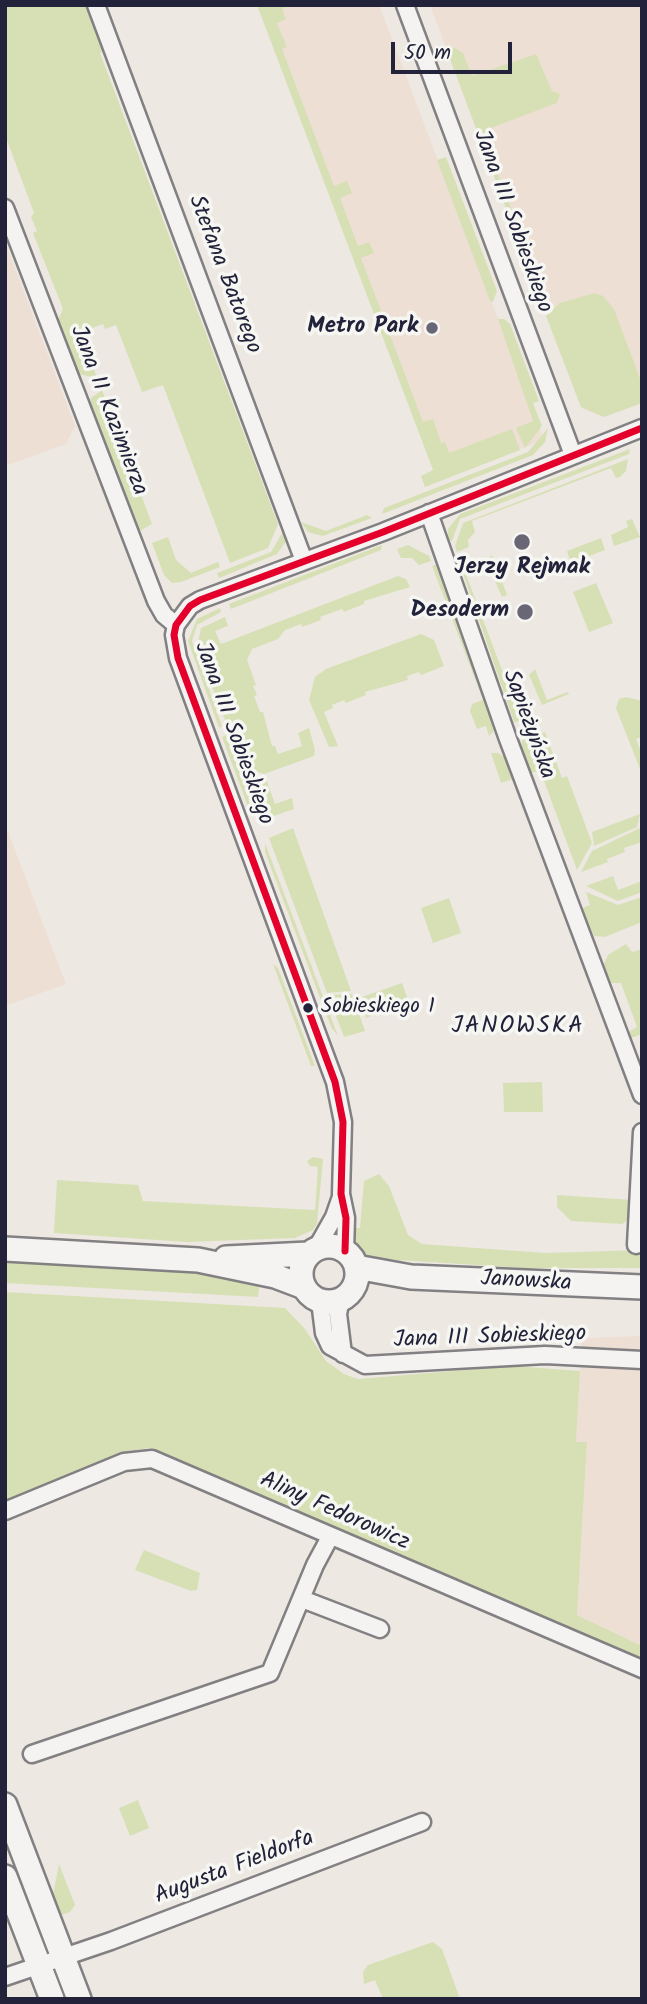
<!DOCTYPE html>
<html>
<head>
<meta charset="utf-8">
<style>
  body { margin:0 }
  #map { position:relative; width:647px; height:2004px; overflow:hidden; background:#eee8e3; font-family:Kalam,sans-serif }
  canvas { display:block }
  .frame { position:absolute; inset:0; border:7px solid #22223b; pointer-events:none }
  .scale { position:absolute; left:391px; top:42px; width:121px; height:32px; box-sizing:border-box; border:4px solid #22223b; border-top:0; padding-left:9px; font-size:21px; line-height:24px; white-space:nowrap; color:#22223b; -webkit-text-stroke:5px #f6f6f2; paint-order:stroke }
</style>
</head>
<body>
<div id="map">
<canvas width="647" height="2004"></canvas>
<div class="frame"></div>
<div class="scale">50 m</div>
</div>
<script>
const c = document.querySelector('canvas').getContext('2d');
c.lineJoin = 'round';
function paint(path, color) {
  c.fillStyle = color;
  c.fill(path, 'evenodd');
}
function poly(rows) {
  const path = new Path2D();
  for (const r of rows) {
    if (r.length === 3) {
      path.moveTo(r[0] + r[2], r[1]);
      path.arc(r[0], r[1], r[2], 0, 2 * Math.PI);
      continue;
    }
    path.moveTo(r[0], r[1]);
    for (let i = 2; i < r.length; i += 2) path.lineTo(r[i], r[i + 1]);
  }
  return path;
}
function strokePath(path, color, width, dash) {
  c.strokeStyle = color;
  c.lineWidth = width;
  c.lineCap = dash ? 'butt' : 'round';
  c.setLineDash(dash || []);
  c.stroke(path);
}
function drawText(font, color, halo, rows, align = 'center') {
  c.font = font + ' Kalam,sans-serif';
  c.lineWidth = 7;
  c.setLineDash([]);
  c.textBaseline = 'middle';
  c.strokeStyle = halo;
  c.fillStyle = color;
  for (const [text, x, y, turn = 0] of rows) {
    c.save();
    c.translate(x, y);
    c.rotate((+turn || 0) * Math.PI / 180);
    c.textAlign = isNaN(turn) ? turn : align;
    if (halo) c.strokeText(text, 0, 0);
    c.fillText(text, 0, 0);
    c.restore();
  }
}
const built = poly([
  [259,5,379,5,544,440,438,481],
  [430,5,642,5,642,403,604,417,581,408],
  [5,242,75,426,66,444,5,466],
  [5,824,66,984,5,1006],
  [642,1336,642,1646,577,1615,587,1443,576,1442,582,1338]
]);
const green = poly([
  [5,5,87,5,104,51,100,53,278,524,268,548,230,563,163,385,142,392,116,325,105,329,103,324,92,328,93,334,82,338,97,378,79,374,58,320,63,309,33,233,37,231,31,217,34,213,5,135],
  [257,5,290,5,282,9,286,19,277,23,287,47,282,49,334,186,347,181,352,193,340,198,358,246,369,242,374,253,361,258,423,422,433,419,441,443,445,442,449,453,512,429,520,450,425,487,421,476,433,470],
  [455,48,463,53,472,76,536,54,552,91,560,94,557,103,488,129,484,137,539,282,532,278,447,51],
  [446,157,497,291,493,302,490,301,437,160],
  [595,293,603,296,614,309,642,384,642,403,604,417,581,407,546,316,560,303],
  [498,319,504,319,510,324,539,401,533,403,542,426,525,448,516,428,533,421],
  [102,390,152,524,138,532,90,403,91,398],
  [548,428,545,442,533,455,382,514,384,508,528,452],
  [630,449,629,454,460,519,452,541,448,542,448,529,460,514],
  [628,459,626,471,620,477,616,478,611,468,472,521,475,532,468,540,469,547,457,552,455,546,463,523],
  [367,515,372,518,323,536,308,532,301,522,326,531],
  [632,519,640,537,614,546,611,535,628,527,626,521],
  [285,528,287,540,277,554,219,578,217,573,271,552],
  [168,537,176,560,191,573,218,562,220,567,181,582,172,583,164,575,152,543],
  [601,538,605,550,571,563,567,551],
  [382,545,381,550,231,609,229,604],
  [408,545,429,556,431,561,419,565,412,558,401,558,397,549],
  [492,555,507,595,502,597,486,560],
  [457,556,459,556,519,715,531,711,531,718,527,721,514,722],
  [438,564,494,724,494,731,489,736,486,726,477,729,470,711,472,704,483,700,432,566],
  [398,576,406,579,410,587,364,601,364,604,344,612,342,609,320,617,321,620,302,627,301,624,285,630,278,639,252,649,247,660,256,685,253,686,257,695,254,696,260,712,263,712,272,746,275,746,278,754,302,746,298,733,309,728,315,750,314,756,264,774,243,767,197,647,201,628,225,617,228,626,215,631,221,644],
  [596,583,613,623,589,632,573,592],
  [220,608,221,612,197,625,192,641,222,726,219,728,188,641,197,619],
  [421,634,434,640,444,666,421,675,419,672,407,676,408,680,365,692,366,695,346,703,344,700,332,705,333,708,324,712,338,746,329,747,309,700,315,677,326,669],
  [535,669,547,700,568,692,569,694,542,705,529,675],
  [626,697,642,701,642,737,636,739,642,754,642,774,616,708,619,699],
  [545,732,562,778,567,776,592,843,577,870,540,770,529,774,521,750,522,740],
  [226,735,257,818,250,812,222,737],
  [491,753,498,753,506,758,513,779,501,783],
  [244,772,266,779,275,804,292,798,294,809,262,820],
  [640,814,637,827,594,846,592,832],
  [642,822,642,842,624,848,625,852,607,859,608,862,581,872,592,851,640,828],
  [293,828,351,991,327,993,269,838],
  [265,843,338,1036,331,1027,265,852],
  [613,876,618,890,642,881,642,892,618,901,586,886],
  [586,892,618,905,642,897,642,922,605,937,594,936,580,909,590,905],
  [449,898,461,933,433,943,421,908],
  [626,944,632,952,642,949,642,1034,631,1038,628,1032,637,1027,621,983,608,983,603,966,608,955],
  [273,964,278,968,315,1066,311,1066],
  [402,983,409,1002,366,1018,359,998],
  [352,994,365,1031,344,1037,328,995],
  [542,1082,543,1112,504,1112,503,1083],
  [313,1157,323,1159,317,1224,313,1230,295,1238,187,1242,54,1233,57,1180,138,1185,143,1201,315,1210,318,1167,310,1166,307,1161],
  [379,1174,389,1186,408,1235,422,1244,545,1253,642,1250,642,1268,524,1268,366,1258,353,1246,352,1228,360,1228,364,1181],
  [557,1195,632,1200,630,1219,622,1224,571,1221,557,1207],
  [5,1262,196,1272,260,1280,258,1297,5,1283],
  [5,1292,285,1308,305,1329,326,1361,344,1374,358,1379,513,1366,580,1371,576,1442,587,1442,577,1615,642,1646,642,1661,150,1448,128,1451,5,1502],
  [144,1550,200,1573,197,1590,191,1591,135,1570],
  [138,1800,149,1828,130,1836,119,1808],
  [59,1864,75,1905,70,1912,59,1916,53,1895],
  [433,1942,442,1949,460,1999,383,1999,375,1980,364,1984,363,1972,368,1965]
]);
const street = poly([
  [96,5,304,561],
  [405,5,573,455],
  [5,208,156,601,164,615,176,625],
  [429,513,508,739,642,1095],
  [636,1245,642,1132],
  [316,1249,334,1217,341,1197],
  [345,1251,346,1218,341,1194,343,1122,335,1082,178,658,174,635,176,625,190,606,200,600,383,532,642,428],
  [341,1299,338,1314,343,1354],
  [320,1301,324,1333,330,1346,365,1365,545,1355,642,1360],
  [5,1511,124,1462,152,1459,642,1669],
  [302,1599,380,1629],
  [32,1754,270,1673,315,1565,330,1537],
  [5,1977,111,1941,422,1822]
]);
const secondary = poly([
  [329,1274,28],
  [5,1249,198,1260,275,1276,304,1287],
  [226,1258,308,1254],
  [356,1267,411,1277,642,1287],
  [5,1805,79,1999],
  [5,1877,52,1999]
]);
const bus1 = poly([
  [345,1251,346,1218,341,1194,343,1122,335,1082,178,658,174,635,176,625,190,606,200,600,383,532,642,428]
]);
const markers = [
  [432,328,7,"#696776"],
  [522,542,9,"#696776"],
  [525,612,9,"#696776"],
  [308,1008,6,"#22223b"]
];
const busNames = [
  ["Sobieskiego 1",321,1008]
];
const streetNames = [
  ["Jana III Sobieskiego",511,222,70],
  ["Stefana Batorego",223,275,69],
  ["Jana II Kazimierza",107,411,69],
  ["Sapieżyńska",527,725,70],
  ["Jana III Sobieskiego",232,734,70],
  ["Janowska",526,1283,3],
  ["Jana III Sobieskiego",490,1339,-2],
  ["Aliny Fedorowicz",334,1513,24],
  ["Augusta Fieldorfa",235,1869,-21]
];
const poiNames = [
  ["Metro Park",418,328],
  ["Jerzy Rejmak",522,569,"center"],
  ["Desoderm",509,612]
];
const neighbourhoodNames = [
  ["JANOWSKA",518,1028]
];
paint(built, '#eddfd4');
paint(green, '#d7e0b5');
strokePath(street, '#828082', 21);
strokePath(secondary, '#828082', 28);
strokePath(street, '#f4f3f1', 16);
strokePath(secondary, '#f4f3f1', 23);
strokePath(bus1, '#e4002b', 7);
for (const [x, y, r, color] of markers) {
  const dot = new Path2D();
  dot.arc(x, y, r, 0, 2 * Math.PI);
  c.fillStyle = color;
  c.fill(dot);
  strokePath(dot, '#f6f6f2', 2.5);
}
drawText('21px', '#22223b', '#f6f6f2', busNames, 'left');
drawText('23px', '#22223b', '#f6f6f2', streetNames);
drawText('bold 23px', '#22223b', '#f6f6f2', poiNames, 'right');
c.letterSpacing = '2px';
drawText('24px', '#22223b', '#f6f6f2', neighbourhoodNames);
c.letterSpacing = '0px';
</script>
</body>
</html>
